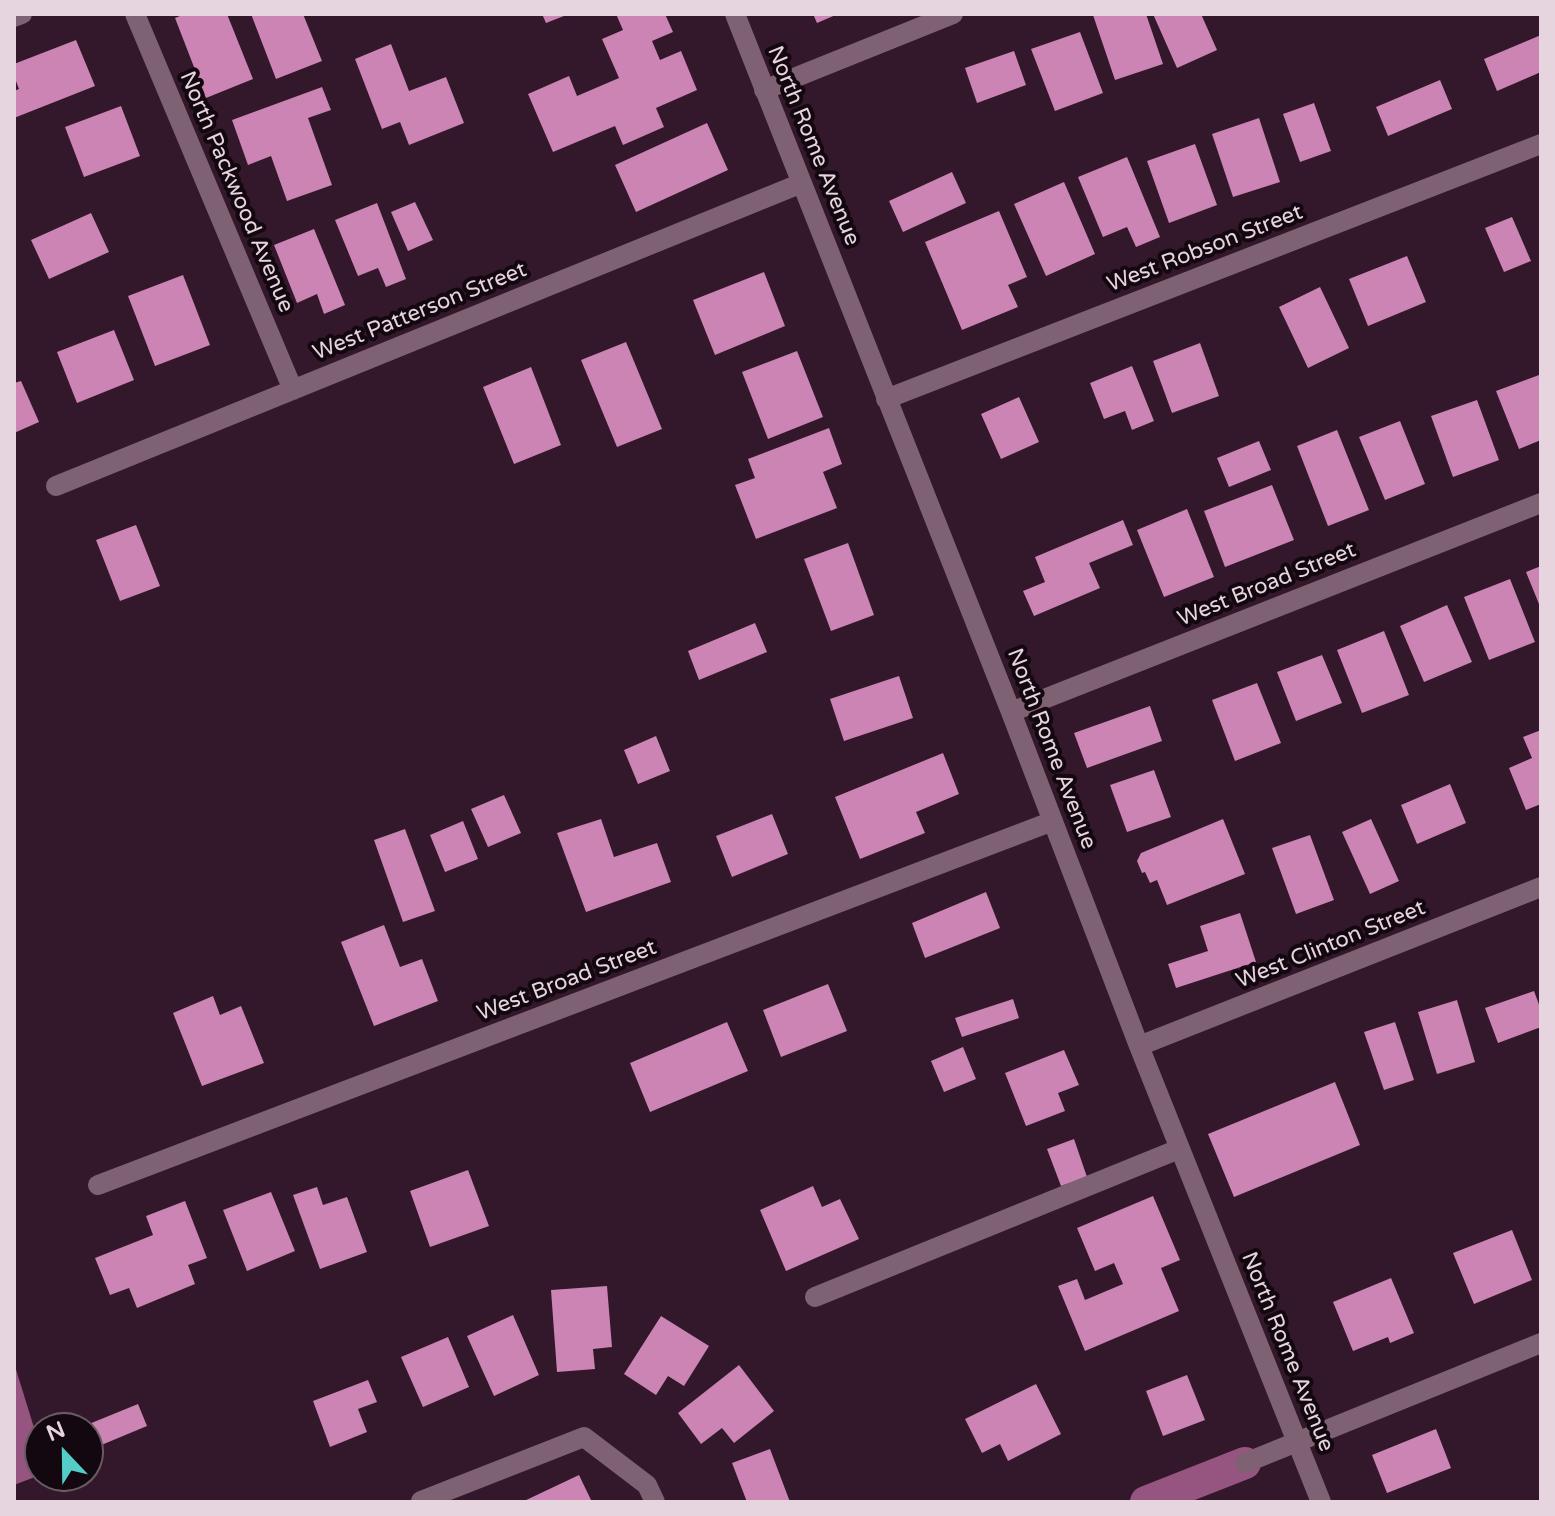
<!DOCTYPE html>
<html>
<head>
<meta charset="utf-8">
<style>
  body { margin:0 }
  #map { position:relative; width:1555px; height:1516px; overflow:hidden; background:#32182a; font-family:"Varela Round",sans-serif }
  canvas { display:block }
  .frame { position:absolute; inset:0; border:16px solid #e6d4df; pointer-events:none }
  .north { position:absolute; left:24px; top:1412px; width:80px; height:80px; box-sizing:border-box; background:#13080f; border:2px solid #675a62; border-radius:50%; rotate:338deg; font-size:22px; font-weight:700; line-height:32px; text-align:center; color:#e6d4df }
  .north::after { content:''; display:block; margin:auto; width:28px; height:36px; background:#54cdc7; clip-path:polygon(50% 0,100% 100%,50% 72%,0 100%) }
</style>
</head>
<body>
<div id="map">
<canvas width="1555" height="1516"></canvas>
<div class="frame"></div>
<div class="north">N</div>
</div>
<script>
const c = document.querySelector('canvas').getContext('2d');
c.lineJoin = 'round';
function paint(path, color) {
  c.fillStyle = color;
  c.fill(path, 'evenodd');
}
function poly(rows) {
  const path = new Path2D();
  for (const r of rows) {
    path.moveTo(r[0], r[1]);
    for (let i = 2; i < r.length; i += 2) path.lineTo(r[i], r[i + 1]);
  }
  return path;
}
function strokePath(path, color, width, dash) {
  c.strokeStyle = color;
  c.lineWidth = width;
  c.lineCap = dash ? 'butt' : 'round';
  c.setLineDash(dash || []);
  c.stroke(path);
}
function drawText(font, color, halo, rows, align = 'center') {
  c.font = font + ' "Varela Round",sans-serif';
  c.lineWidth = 8;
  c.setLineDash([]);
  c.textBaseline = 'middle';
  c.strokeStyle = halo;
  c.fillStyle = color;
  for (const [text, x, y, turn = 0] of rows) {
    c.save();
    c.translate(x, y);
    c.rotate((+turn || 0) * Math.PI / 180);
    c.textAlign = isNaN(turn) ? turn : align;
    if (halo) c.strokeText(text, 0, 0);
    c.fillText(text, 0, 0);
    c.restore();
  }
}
const water = poly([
  [14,1363,40,1447,40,1475,14,1485]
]);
const canal = poly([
  [1146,1502,1245,1463]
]);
const building = poly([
  [185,14,227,14,253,79,206,98,175,18],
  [251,14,303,14,322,61,276,79],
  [542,14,569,14,546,23],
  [616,14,665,14,673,32,652,41,660,60,681,51,697,90,656,108,664,127,623,145,615,126,553,152,528,94,569,76,577,96,619,78,602,39,623,30],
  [813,14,838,14,817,23],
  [1097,14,1146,14,1163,64,1115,80,1093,15],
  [1153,14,1201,14,1217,50,1177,68],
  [1080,32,1103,93,1055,111,1031,49],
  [1541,35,1541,72,1497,91,1484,59],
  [76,40,95,86,14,118,14,91,19,89,14,76,14,64],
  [391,44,409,91,446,77,464,123,409,145,400,122,382,129,355,59],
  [1014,51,1026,85,977,103,965,68],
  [1440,80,1452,109,1388,136,1376,107],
  [322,87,331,110,308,118,332,185,287,201,271,156,248,165,232,120],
  [1314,103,1331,151,1300,162,1283,114],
  [121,106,140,156,84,177,65,127],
  [1259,118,1280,182,1233,197,1212,134],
  [707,123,728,170,636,212,615,165],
  [1195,144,1217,205,1169,223,1147,161],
  [1127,157,1160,237,1136,247,1127,227,1103,237,1078,177],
  [952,172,966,203,903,232,889,201],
  [1064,182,1095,254,1046,276,1014,204],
  [415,202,433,240,408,251,391,212],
  [377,203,406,279,386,287,378,268,358,276,335,220],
  [999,211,1027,277,1008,285,1018,307,962,330,925,242],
  [91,213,109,252,49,279,31,240],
  [1512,217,1531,261,1504,272,1485,228],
  [314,229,345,305,324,314,317,294,297,303,274,245],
  [1407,256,1426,302,1368,326,1349,279],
  [764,272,785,326,715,355,693,300],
  [183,275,210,345,155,366,128,296],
  [1320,287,1349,348,1308,368,1279,307],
  [114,330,134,380,77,403,57,352],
  [626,342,662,429,617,447,581,360],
  [1200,343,1219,396,1172,413,1153,361],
  [797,351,823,417,768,439,742,372],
  [1132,366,1154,421,1132,430,1125,411,1104,419,1090,383],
  [531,367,561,445,514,464,483,387],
  [1539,375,1541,440,1519,449,1496,391],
  [21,381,39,422,14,433,14,383],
  [1019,397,1039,442,1001,459,981,414],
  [1477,400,1499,460,1453,477,1431,416],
  [1400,421,1425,484,1385,500,1359,437],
  [829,428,842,464,823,472,837,508,756,539,735,485,755,478,748,459],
  [1337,430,1369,510,1328,526,1297,446],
  [1259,441,1271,470,1229,487,1217,458],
  [1272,485,1294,540,1225,567,1204,511],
  [1187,509,1214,577,1164,597,1137,530],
  [1123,520,1133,545,1089,563,1100,588,1034,616,1023,591,1045,582,1035,557],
  [136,525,160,586,120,601,96,540],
  [848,543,874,615,831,631,804,559],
  [1541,566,1541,609,1526,572],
  [1510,579,1535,642,1489,660,1464,597],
  [1447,605,1472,662,1424,682,1400,626],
  [755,623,767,652,699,680,688,651],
  [1384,631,1409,695,1362,713,1337,650],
  [1322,655,1342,703,1296,721,1277,672],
  [899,676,913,718,844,741,830,699],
  [1257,683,1281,743,1235,761,1212,700],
  [1150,706,1162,741,1087,768,1074,733],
  [1541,730,1541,804,1526,810,1509,768,1532,758,1523,737],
  [656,736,670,771,638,784,624,750],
  [943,753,959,794,916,812,925,833,860,859,835,797],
  [1154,770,1171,817,1127,832,1110,785],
  [1450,784,1466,823,1417,844,1401,805],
  [504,795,521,833,488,847,471,809],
  [772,814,788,854,732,877,716,836],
  [601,819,614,857,657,843,671,882,586,912,557,833],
  [1223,819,1245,874,1167,905,1157,880,1150,883,1145,872,1142,873,1137,861,1141,853],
  [1371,819,1399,881,1370,894,1342,832],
  [463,821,478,859,445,872,430,835],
  [405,829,435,911,403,922,374,840],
  [1310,835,1334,900,1296,914,1272,848],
  [986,892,1000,928,925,958,912,923],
  [1240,913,1256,962,1176,988,1168,964,1208,951,1200,926],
  [384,925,400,967,422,959,438,1001,374,1026,341,942],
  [828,984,847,1031,781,1057,763,1010],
  [1534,991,1541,1010,1541,1027,1498,1043,1485,1008],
  [213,996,220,1015,241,1006,264,1063,202,1086,173,1013],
  [1013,999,1019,1018,962,1037,955,1018],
  [1457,1000,1475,1062,1437,1074,1418,1012],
  [727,1022,748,1071,650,1112,630,1063],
  [1395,1022,1414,1080,1384,1090,1364,1032],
  [963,1047,976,1079,944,1092,931,1061],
  [1064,1050,1079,1085,1058,1093,1065,1111,1026,1126,1005,1073],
  [1335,1082,1360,1145,1234,1197,1208,1134],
  [1074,1139,1087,1177,1061,1186,1047,1149],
  [468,1170,489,1226,430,1247,410,1191],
  [813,1186,822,1207,840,1199,859,1239,786,1271,760,1210],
  [317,1187,323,1205,347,1197,367,1252,320,1269,293,1195],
  [271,1192,295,1251,247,1271,223,1210],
  [1153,1196,1180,1260,1161,1268,1179,1311,1085,1351,1058,1286,1077,1279,1085,1300,1123,1284,1114,1263,1095,1271,1077,1228],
  [185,1201,207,1258,188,1265,195,1284,137,1308,129,1288,110,1295,95,1258,153,1235,146,1216],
  [1512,1230,1532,1280,1474,1304,1453,1253],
  [1391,1278,1414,1333,1390,1343,1388,1337,1353,1351,1333,1302],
  [607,1286,612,1347,593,1349,595,1369,557,1372,551,1290],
  [513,1315,539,1375,494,1396,467,1336],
  [661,1316,709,1346,684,1386,668,1376,656,1395,624,1374],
  [448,1337,469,1387,423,1407,401,1357],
  [739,1365,774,1411,734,1443,722,1428,701,1444,678,1413],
  [1187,1375,1205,1420,1163,1436,1146,1391],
  [368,1380,377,1402,358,1409,367,1432,330,1447,313,1401],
  [1036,1384,1061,1434,1008,1461,1000,1444,982,1453,965,1419],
  [138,1404,147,1426,99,1446,89,1424],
  [1436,1429,1451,1468,1387,1493,1372,1455],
  [770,1449,790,1502,747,1502,732,1463],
  [579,1475,592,1502,522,1502]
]);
const minor = poly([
  [135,14,293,390],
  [735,14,1011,712,1139,1046,1321,1502],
  [14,17,22,14],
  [764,90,953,14],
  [886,399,1541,144],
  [56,486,802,183],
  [1011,712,1541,503],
  [1139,1046,1541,887],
  [98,1185,1053,821],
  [815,1297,1179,1149],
  [1245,1463,1541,1343],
  [421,1501,584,1437,647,1485,655,1502]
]);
const streetNames = [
  ["North Rome Avenue",813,146,68],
  ["North Packwood Avenue",236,192,67],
  ["West Robson Street",1205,249,-21],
  ["West Patterson Street",420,312,-22],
  ["West Broad Street",1267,585,-22],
  ["North Rome Avenue",1051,749,69],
  ["West Clinton Street",1331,945,-22],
  ["West Broad Street",567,981,-21],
  ["North Rome Avenue",1287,1352,68]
];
paint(water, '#965481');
strokePath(canal, '#965481', 32);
paint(building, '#cb84b3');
strokePath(minor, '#7f6174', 20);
drawText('22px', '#e6d4df', '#13080f', streetNames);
</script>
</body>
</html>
